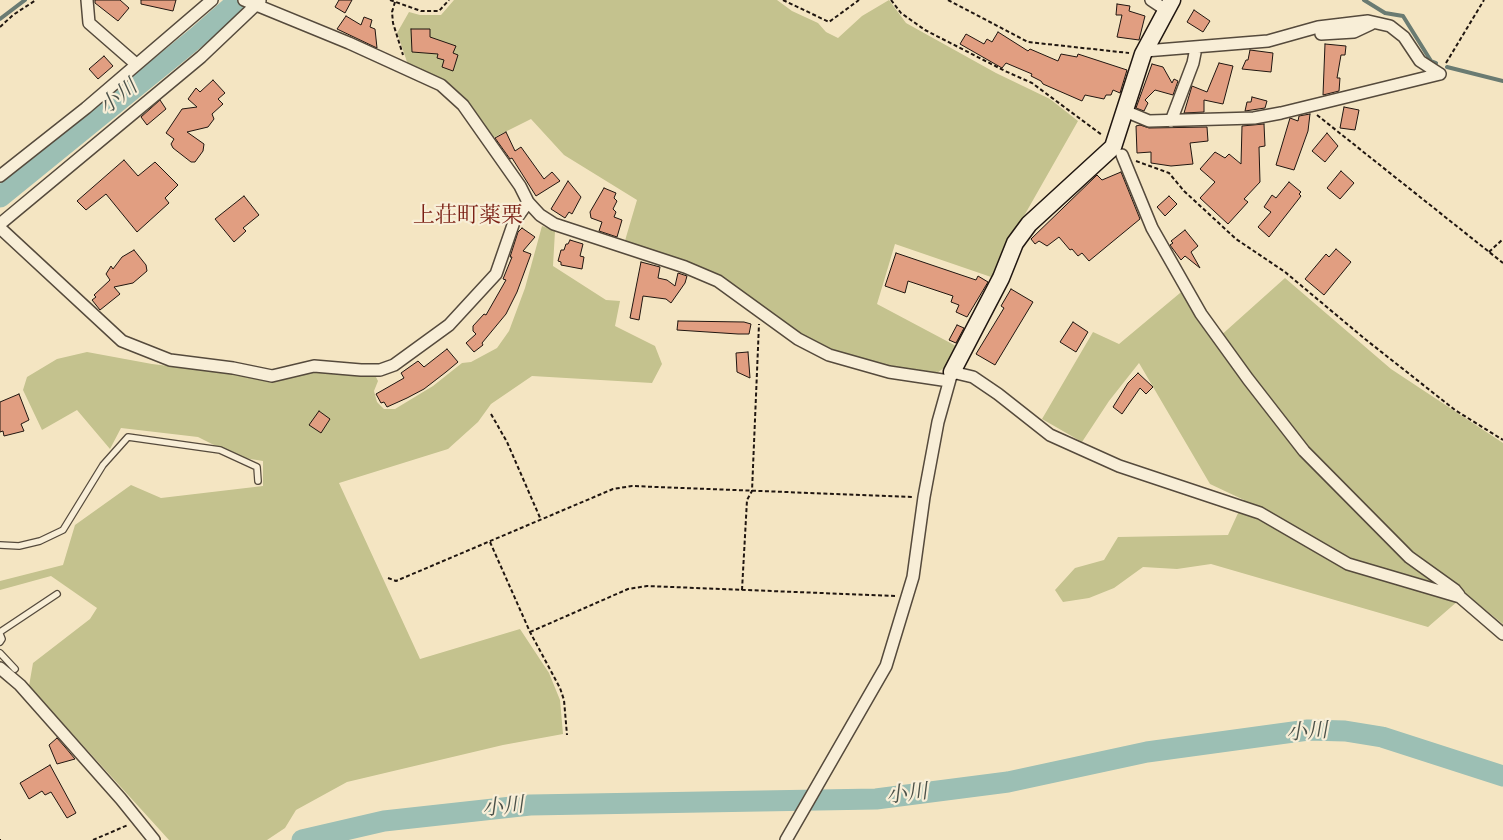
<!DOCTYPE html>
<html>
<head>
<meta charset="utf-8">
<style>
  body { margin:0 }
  canvas { display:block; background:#f4e5c2 }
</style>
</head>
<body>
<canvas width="1503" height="840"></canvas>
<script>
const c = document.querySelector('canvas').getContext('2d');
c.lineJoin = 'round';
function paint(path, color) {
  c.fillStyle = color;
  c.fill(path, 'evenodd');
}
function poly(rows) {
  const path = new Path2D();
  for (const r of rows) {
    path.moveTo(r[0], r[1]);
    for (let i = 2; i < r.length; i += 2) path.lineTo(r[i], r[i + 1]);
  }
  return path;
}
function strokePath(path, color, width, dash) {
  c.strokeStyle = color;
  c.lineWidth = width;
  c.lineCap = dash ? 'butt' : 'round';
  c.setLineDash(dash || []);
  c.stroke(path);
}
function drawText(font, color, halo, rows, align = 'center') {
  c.font = font + ' "Libre Bodoni","Noto Serif JP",serif';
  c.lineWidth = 4.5;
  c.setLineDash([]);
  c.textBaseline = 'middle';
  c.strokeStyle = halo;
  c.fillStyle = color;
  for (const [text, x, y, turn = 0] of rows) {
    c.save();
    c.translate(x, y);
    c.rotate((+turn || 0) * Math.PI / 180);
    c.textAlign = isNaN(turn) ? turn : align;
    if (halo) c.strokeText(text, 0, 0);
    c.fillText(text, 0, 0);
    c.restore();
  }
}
const green = poly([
  [454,0,777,0,792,11,818,23,826,32,838,38,862,16,889,0,906,23,996,73,1050,99,1078,121,1020,223,1008,238,994,278,895,244,877,304,958,347,944,368,934,375,909,372,846,357,809,340,746,296,624,244,637,200,564,155,531,119,491,139,461,94,448,84,408,65,399,38,397,33,409,12,420,15,441,15],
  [542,226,555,231,553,266,606,300,620,301,615,326,655,346,662,364,652,383,532,376,491,404,478,422,448,449,339,483,420,659,520,629,549,673,560,700,563,734,503,745,347,782,296,810,285,828,267,840,169,840,29,686,33,663,90,619,97,608,51,576,0,590,0,581,63,565,75,525,131,485,161,498,263,486,263,461,238,457,198,437,121,428,110,449,77,410,42,430,23,390,27,377,57,359,87,352,152,364,276,379,318,369,375,375,378,381,374,391,377,402,384,409,395,409,433,386,462,363,471,362,497,348,509,331,525,288],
  [1285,278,1391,369,1503,443,1503,624,1466,594,1428,627,1211,564,1177,569,1143,567,1114,588,1089,598,1063,602,1055,590,1075,568,1104,560,1118,537,1228,535,1244,500,1210,484,1139,363,1109,401,1082,442,1042,419,1093,332,1119,344,1186,288,1218,338]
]);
const stream = poly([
  [1364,0,1385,13,1403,16,1431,61,1436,63],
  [0,19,25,0],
  [1447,67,1503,81]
]);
const river = poly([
  [0,197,197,37,239,0],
  [302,840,384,821,530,805,876,799,1008,782,1147,752,1308,730,1345,731,1382,737,1503,776]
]);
const building = poly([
  [95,0,120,0,129,8,118,21,95,3,95,0],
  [141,0,176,0,173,11,141,4,141,0],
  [339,0,352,0,345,13,335,7,339,0],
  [1117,4,1130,6,1129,11,1145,16,1139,40,1117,37,1122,15,1116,15,1117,4],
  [1194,10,1210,21,1203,32,1187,22,1194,10],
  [346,16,361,25,364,17,372,20,370,27,375,29,377,48,337,29,346,16],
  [411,29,430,29,430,37,456,46,453,53,458,55,453,71,442,67,444,60,437,58,438,54,412,52,411,29],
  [998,32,1028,51,1030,49,1058,61,1061,54,1077,57,1078,54,1127,70,1120,93,1113,90,1111,95,1106,95,1104,99,1085,95,1082,101,1043,84,1041,81,1031,76,1032,74,1006,63,1002,68,960,44,966,34,984,44,987,39,992,42,998,32],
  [1325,44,1346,46,1345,55,1341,55,1337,78,1340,78,1339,91,1323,95,1325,44],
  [1250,50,1273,53,1271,72,1242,69,1246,60,1248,60,1250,50],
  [104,56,113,66,98,79,89,69,104,56],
  [1219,63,1233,66,1223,104,1204,100,1204,112,1184,113,1192,86,1207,92,1219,63],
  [1152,64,1163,67,1172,83,1174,79,1178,81,1173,95,1155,90,1145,100,1148,103,1144,111,1136,108,1152,64],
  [213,80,225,93,218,99,223,104,212,114,214,119,208,127,187,132,204,144,203,151,195,162,191,162,173,148,171,144,174,139,166,133,182,109,197,107,188,99,196,88,200,92,213,80],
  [1252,97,1267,101,1265,108,1245,111,1247,102,1251,102,1252,97],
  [160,100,166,109,147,125,141,117,160,100],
  [1344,107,1359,110,1355,130,1340,128,1344,107],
  [1310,114,1308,131,1294,170,1276,165,1290,118,1298,121,1299,116,1310,114],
  [1264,124,1265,146,1259,147,1260,182,1244,199,1248,202,1228,224,1200,198,1215,182,1200,169,1215,152,1225,158,1229,154,1241,164,1242,126,1264,124],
  [1140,125,1149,128,1207,127,1208,141,1190,143,1193,164,1171,166,1151,163,1151,152,1137,153,1136,126,1140,125],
  [506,132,515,151,521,147,544,179,552,172,560,181,536,196,512,158,510,159,495,138,506,132],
  [1327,133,1338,146,1325,162,1312,151,1327,133],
  [124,160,138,176,155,162,178,185,165,198,169,203,137,232,106,194,86,210,77,201,124,160],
  [1341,171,1354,183,1340,199,1327,188,1341,171],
  [1121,172,1140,219,1089,261,1082,253,1078,256,1072,249,1070,250,1059,237,1047,246,1039,241,1035,244,1031,239,1097,175,1102,180,1121,172],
  [568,181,581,197,572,214,569,212,565,218,551,209,568,181],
  [1289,182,1301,192,1299,194,1301,196,1269,237,1258,227,1271,212,1264,207,1272,195,1276,198,1289,182],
  [604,188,616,193,614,198,617,201,613,209,616,212,614,217,622,220,617,237,599,231,602,222,591,218,590,212,604,188],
  [244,196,259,215,243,228,246,231,234,242,215,219,244,196],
  [1169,196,1177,204,1165,216,1157,207,1169,196],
  [522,228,535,237,523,251,531,254,517,292,506,314,482,343,483,345,474,352,466,343,476,334,473,331,473,326,484,314,486,315,506,280,503,279,512,257,510,257,518,232,522,228],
  [1185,230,1198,246,1191,252,1200,268,1185,256,1181,260,1170,245,1173,243,1171,241,1185,230],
  [570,240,583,244,580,256,584,257,582,269,561,265,561,262,558,261,561,250,564,250,566,244,568,244,570,240],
  [1336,249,1351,262,1324,295,1305,279,1326,254,1329,257,1336,249],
  [134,250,146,265,147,271,133,283,114,287,120,294,100,310,92,300,96,297,94,295,110,280,106,274,111,266,113,269,122,257,134,250],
  [896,253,976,280,978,276,988,282,967,317,956,312,959,305,951,302,953,296,908,281,905,293,885,286,896,253],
  [641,262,660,267,658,278,667,280,675,286,678,273,687,276,685,283,671,303,666,299,643,296,639,320,630,318,641,262],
  [1011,289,1033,302,995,365,976,354,1004,308,1001,306,1011,289],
  [678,321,744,322,751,324,749,334,738,334,677,330,678,321],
  [1073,322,1088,332,1076,352,1060,342,1073,322],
  [957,325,964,328,956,343,949,340,957,325],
  [447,349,458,362,446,372,424,389,407,398,387,407,384,402,381,403,376,394,404,378,401,373,418,361,424,367,447,349],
  [748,352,750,378,737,372,736,353,748,352],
  [1138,373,1153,387,1146,394,1140,388,1122,414,1113,407,1128,383,1138,373],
  [19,394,29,420,21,424,24,431,4,436,3,431,0,432,0,402,19,394],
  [319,411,330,419,321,433,309,425,319,411],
  [57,738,65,747,75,759,57,764,49,745,57,738],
  [50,765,76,813,67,818,51,792,45,795,42,791,29,799,20,783,50,765]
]);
const path = poly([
  [390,0,421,11,439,11,449,0],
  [783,0,829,22,859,0],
  [891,0,901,13,925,30,1005,71,1032,83,1102,135],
  [948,0,1028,42,1129,53],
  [395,2,392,12,393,23,403,55],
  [0,27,13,15,36,0],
  [1446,63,1484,0],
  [1317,115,1503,263],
  [1136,161,1169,173,1184,191,1236,239,1285,272,1365,339,1455,410,1503,440],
  [1489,252,1503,239],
  [491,414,507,442,541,520],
  [490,542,530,632,560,688,564,700,567,735],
  [388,578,396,581,613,489,632,486,913,497],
  [742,590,747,500,752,491,759,324],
  [530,632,628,589,647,586,895,596],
  [0,840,1,840],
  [93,840,128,825]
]);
const lane = poly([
  [0,545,19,546,40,541,63,530,103,465,128,437,220,450,257,467,258,481],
  [0,632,57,594],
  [0,634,2,639,0,642],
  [0,653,15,669]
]);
const street = poly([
  [87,0,89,23,136,64],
  [244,0,349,43,441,85,463,105,520,186,528,202,540,215,554,224,685,267,718,281,798,339,829,355,889,372,949,381],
  [1151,0,1166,10],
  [1321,34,1354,32,1371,24],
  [1145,51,1268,41,1318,27,1368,21,1390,26,1404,37,1420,61,1440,74],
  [1125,111,1149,121,1254,118,1281,113,1440,74],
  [1171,121,1193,63,1195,53],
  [1122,155,1152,228,1201,314,1248,379,1304,451,1409,557,1455,590,1459,595],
  [0,176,86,108,212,0],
  [0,224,201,57,260,1],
  [0,228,122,341,170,360,233,368,272,376,314,366,361,370,380,370,394,365,449,325,496,274,514,222,528,202],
  [0,668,20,685,121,799,154,840],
  [786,840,886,666,913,577,924,497,938,422,952,372,973,377,998,394,1050,435,1119,466,1260,513,1348,564,1460,597,1503,634]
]);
const secondary = poly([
  [952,372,1001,278,1015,243,1029,224,1113,147,1143,54,1172,0]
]);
const waterNames = [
  ["小川",119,98,-39],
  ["小川",1307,733,-4],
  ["小川",907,795,-7],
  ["小川",503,808,-6]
];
const quarterNames = [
  ["上荘町薬栗",468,217]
];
paint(green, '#c4c28e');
strokePath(stream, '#6a7b72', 4);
strokePath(river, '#9cbfb4', 21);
paint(building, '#e19e81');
strokePath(building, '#201610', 1);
strokePath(lane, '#554a3c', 8);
strokePath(street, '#554a3c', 14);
strokePath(secondary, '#201610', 19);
strokePath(path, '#201610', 2, [4, 2.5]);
strokePath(lane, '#f8eed7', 5.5);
strokePath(street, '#f8eed7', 11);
strokePath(secondary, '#f8eed7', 16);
drawText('italic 21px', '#4b5149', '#f8eed7', waterNames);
drawText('22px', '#7a1f14', '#f8eed7', quarterNames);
</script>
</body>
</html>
